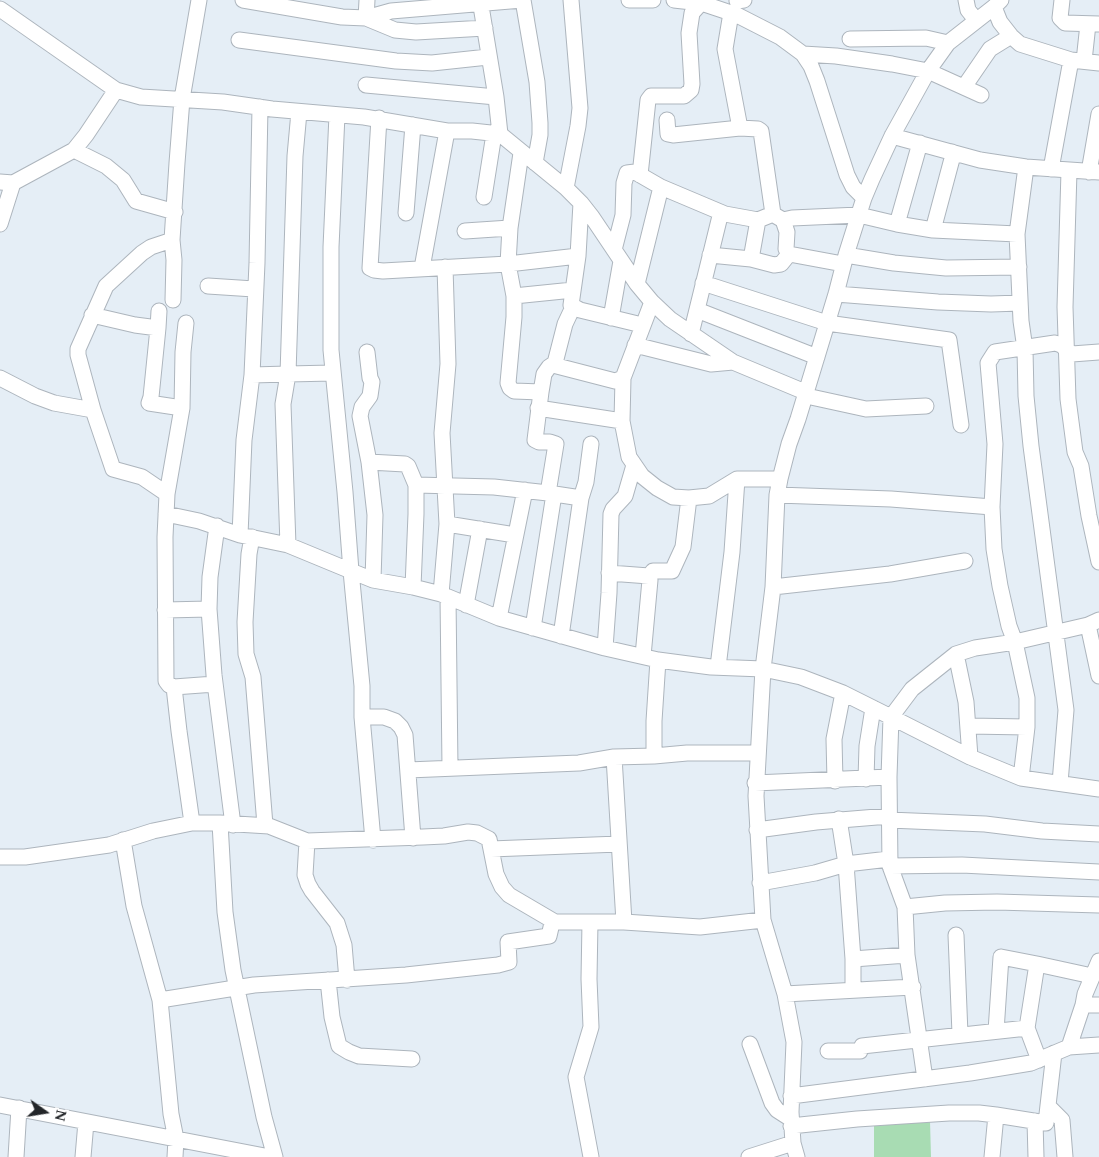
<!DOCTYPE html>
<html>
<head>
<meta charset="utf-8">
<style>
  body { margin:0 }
  #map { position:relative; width:1099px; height:1157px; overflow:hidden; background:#e5eef6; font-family:Spectral,serif }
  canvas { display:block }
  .north { position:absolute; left:20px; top:1087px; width:50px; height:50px; -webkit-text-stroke:4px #fff; paint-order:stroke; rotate:103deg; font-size:14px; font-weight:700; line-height:20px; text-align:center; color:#232629 }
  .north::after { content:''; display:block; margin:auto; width:18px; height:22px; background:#232629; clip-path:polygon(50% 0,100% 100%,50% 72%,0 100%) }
</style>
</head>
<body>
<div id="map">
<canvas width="1099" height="1157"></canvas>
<div class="north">N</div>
</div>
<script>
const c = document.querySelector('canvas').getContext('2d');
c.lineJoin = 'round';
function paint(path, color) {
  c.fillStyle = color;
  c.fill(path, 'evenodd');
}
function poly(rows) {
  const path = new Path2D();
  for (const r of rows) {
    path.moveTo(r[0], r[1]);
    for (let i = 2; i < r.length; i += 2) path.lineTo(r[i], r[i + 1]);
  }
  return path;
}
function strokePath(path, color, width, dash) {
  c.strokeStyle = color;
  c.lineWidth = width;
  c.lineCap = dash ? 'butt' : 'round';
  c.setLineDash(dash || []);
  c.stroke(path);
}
const green = poly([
  [930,1121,931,1157,874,1157,874,1126]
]);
const minor = poly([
  [243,0,342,17,366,18,391,11,522,0],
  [367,0,366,18,395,30,416,32,485,28],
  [480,0,496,97,500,134,566,188,581,203,592,217,637,284,652,302,670,319,733,362,805,392,811,397,866,409,926,406],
  [523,0,537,82,540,123,540,135,535,163],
  [629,0,653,0],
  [674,0,701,3,737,15,780,37,803,54,811,66,817,81,847,175,853,187,864,198],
  [966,0,968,10,976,20],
  [1062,0,1060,18,1065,23,1099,24],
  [737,1,744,0],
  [994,7,1000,22,1011,36,1020,44,1071,60,1099,63],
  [0,9,116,90,141,97,223,102,272,109,364,117,447,131,472,131,500,134],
  [850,39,926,38,948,43],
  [239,40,396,61,432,63,488,57],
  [803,54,836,56,892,64,928,71,981,95],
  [1084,61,1088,24],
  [366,85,496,97],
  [964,87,990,49,1011,36],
  [337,115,331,247,331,350,345,492,351,571,373,580,413,587,441,594,499,618,605,648,658,660,711,667,763,669,801,677,843,693,891,717,912,689,956,654,975,648,1015,642,1088,625,1099,620],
  [379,118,370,268,374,270,383,271,508,264,578,256],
  [667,120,668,134,673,135,740,128,725,49,731,13],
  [740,128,758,129,761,131,773,214],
  [892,136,980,160,1026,167,1099,172],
  [74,150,106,166,123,180,136,201,175,212],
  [521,153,510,228,508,264,514,296,514,317,508,383,510,388,514,391,541,392,535,440,539,442,550,442,556,444,548,493],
  [1026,167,1017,234,1021,321,1025,349,1026,396,1031,446,1066,710,1060,783],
  [1051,169,1071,60],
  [1069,171,1065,307,1068,399,1075,452,1081,466,1089,516,1099,562],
  [1089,172,1099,114],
  [640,175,648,100,651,96,684,96,691,90,692,84,689,33,692,13,701,3,701,0],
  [0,182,13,183,74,150,86,135,116,90],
  [566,188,578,126,580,108,571,0],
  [484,197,494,134],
  [581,203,578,256,571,305,580,310,642,325],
  [406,213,413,125],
  [776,216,783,220,787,232,786,249,789,254,843,264],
  [783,220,792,218,859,215,897,224,933,230,1017,234],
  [0,224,13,183],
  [897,224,920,143],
  [933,230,953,155,952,152],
  [465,231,510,228],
  [614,250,623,215,624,183,627,173,635,172,661,187,725,214],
  [710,255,751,259,774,265,781,264,789,254],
  [846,255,894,263,946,268,1019,267],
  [751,259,758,220],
  [422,268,447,131],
  [703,283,827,323,949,340,961,425],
  [637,284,661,187],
  [208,286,254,289],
  [836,294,938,302,991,304,1020,303],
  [514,296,573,290],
  [173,300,174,260,172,240,177,163,182,99,199,0],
  [697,310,817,357],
  [92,315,135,325,158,328,159,311],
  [611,318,621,261],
  [186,323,183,352,182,408,167,494,165,537,166,681,169,685,174,687,215,684],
  [158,328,151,397,149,403,182,408],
  [691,334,720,216,725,214,758,220,773,214],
  [635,345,711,364,733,362],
  [367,352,370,378,372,382,370,396,362,407,360,416,369,462,375,515,373,580],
  [553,365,615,381,623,378,652,302],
  [252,375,288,374,295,156,299,112],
  [0,378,35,396,54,403,93,410],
  [623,378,622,421,629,457,642,476,657,488,673,497,689,498,709,496,737,479,780,479],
  [541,392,544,374,549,367,555,363,565,324,573,307],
  [538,408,622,421],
  [369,462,405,464,408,466,416,485,416,514,413,587],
  [416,485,494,487,548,493,581,498],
  [167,494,142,477,113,469,93,410,78,355,78,349,106,286,142,253,151,247,172,240],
  [777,495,891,499,992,507],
  [166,514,199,521,240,535,288,545,351,571,362,686,362,717,373,840],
  [447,524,515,535],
  [217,526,210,577,209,609,214,675,233,825],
  [240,535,244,440,252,375,257,263,260,107],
  [252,537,249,554,245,622,246,654,253,677,265,825],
  [288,545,283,404,288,374,332,373],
  [609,573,649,576],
  [773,587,890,574,965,561],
  [441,594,447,524,442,433,448,364,445,267],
  [448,597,450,768],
  [466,605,480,529],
  [165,610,209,609],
  [499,618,525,490],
  [1088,625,1099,676],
  [533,628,554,494],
  [561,636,581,498,586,482,591,444],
  [605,648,609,593,611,514,613,509,625,496,634,465],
  [956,654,966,702,970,757],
  [643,656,650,580,649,576,653,571,672,571,683,547,689,498],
  [658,660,654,721,654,756,687,753,757,753],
  [718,667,732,552,737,479],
  [174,687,179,731,192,823],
  [362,717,384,717,395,721,401,727,405,735,413,838],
  [969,726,1027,727],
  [614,757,624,922],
  [408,770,579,763,614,757,654,756],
  [1021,778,1027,727,1027,698,1015,642,1009,626,1000,586,994,549,992,507,995,444,988,363,995,352,1055,343,1061,345,1072,354,1099,352],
  [866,779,867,746,873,708],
  [835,781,834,739,843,693],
  [755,783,889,777],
  [839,819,846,864,853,959,853,990],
  [889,820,985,824,1042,831,1099,834],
  [757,830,816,822,889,816],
  [123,840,134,906,160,1000,254,985,406,975,498,965,509,962,508,942,549,936,552,923,555,922],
  [307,841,305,875,308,884,312,891,337,923,344,945,347,980],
  [491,849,619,844],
  [0,857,25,857,109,845,153,831,192,823,220,823],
  [890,866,962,865,1099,872],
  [760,883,815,873,846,864,889,859],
  [905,907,945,903,997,902,1099,905],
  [590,922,589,979,591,1027,576,1077,591,1157],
  [956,935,960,1034],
  [853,959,907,955],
  [1037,964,1092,976],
  [328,980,332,1017,339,1046,349,1052,359,1056,412,1059],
  [785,994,913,987],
  [160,1000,171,1114,176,1139,175,1157],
  [1083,1005,1099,1005],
  [996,1031,1001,957,1037,964,1027,1028],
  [750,1044,772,1103,777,1110,791,1119],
  [1069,1047,1083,1005,1085,994,1099,961],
  [828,1051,860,1051,862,1046,1027,1028,1039,1060],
  [925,1079,907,955,905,907,890,866,889,777,891,717,970,757,1021,778,1099,789],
  [791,1096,970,1073,1031,1063,1069,1047,1099,1045],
  [0,1105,270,1157],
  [1048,1106,1062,1120,1065,1157],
  [996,1115,1046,1123,1054,1053],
  [1035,1121,1036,1157],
  [791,1126,857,1119,949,1113,979,1113,996,1115,992,1157],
  [16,1157,19,1108],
  [83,1157,86,1122],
  [275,1157,264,1117,233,970,225,912,220,823,269,826,307,841,423,837,444,836,468,832,477,833,489,839,496,874,502,887,509,895,555,922,624,922,700,927,763,920],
  [749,1157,793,1143],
  [797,1157,793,1143,791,1112,794,1042,785,994,763,920,756,796,763,669,773,587,777,495,780,479,789,444,798,419,836,294,846,255,864,198,872,179,892,136,928,71,948,43,994,7,1001,0]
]);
paint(green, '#a8dcb3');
strokePath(minor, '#adb5bd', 17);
strokePath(minor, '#fff', 15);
</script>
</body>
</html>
